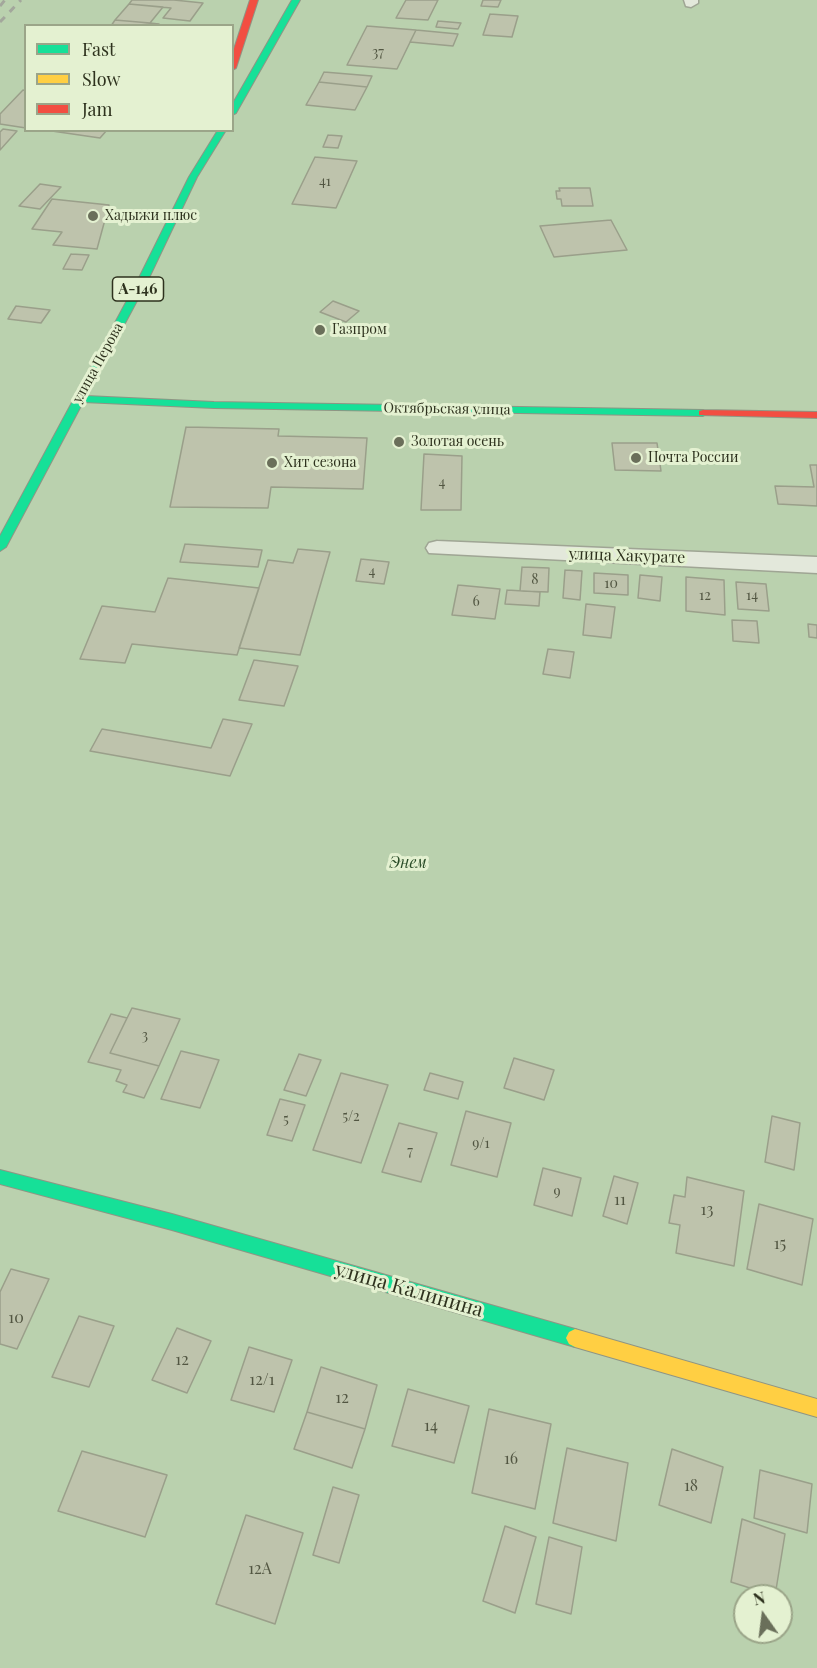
<!DOCTYPE html>
<html>
<head>
<meta charset="utf-8">
<style>
  body { margin:0 }
  #map { position:relative; width:817px; height:1668px; overflow:hidden; background:#d8e0ca; font-family:"Playfair Display",serif }
  canvas { display:block }
  .legend { position:absolute; left:24px; top:24px; width:210px; height:108px; box-sizing:border-box; background:#e4f1d1; border:2px solid #9ba589; margin:0; padding:8px 10px; list-style:none; font-size:18px; color:#2e321e }
  .legend li { display:flex; align-items:center; gap:12px; height:30px }
  .legend b { width:30px; border:2px solid #9ba589 }
  .north { position:absolute; left:733px; top:1584px; width:60px; height:60px; box-sizing:border-box; background:#e4f1d1; border:2px solid #9ba589; border-radius:50%; rotate:346deg; font-size:16px; font-weight:700; line-height:24px; text-align:center; color:#2e321e }
  .north::after { content:''; display:block; margin:auto; width:21px; height:27px; background:#6a6f5a; clip-path:polygon(50% 0,100% 100%,50% 72%,0 100%) }
</style>
</head>
<body>
<div id="map">
<canvas width="817" height="1668"></canvas>
<ul class="legend">
<li><b style="height:8px;background:#16e098"></b>Fast</li>
<li><b style="height:8px;background:#ffcf43"></b>Slow</li>
<li><b style="height:8px;background:#f24e42"></b>Jam</li>
</ul>
<div class="north">N</div>
</div>
<script>
const c = document.querySelector('canvas').getContext('2d');
c.lineJoin = 'round';
function paint(path, color) {
  c.fillStyle = color;
  c.fill(path, 'evenodd');
}
function poly(rows) {
  const path = new Path2D();
  for (const r of rows) {
    path.moveTo(r[0], r[1]);
    for (let i = 2; i < r.length; i += 2) path.lineTo(r[i], r[i + 1]);
  }
  return path;
}
function strokePath(path, color, width, dash) {
  c.strokeStyle = color;
  c.lineWidth = width;
  c.lineCap = dash ? 'butt' : 'round';
  c.setLineDash(dash || []);
  c.stroke(path);
}
function drawText(font, color, halo, rows, align = 'center') {
  c.font = font + ' "Playfair Display",serif';
  c.lineWidth = 6;
  c.setLineDash([]);
  c.textBaseline = 'middle';
  c.strokeStyle = halo;
  c.fillStyle = color;
  for (const [text, x, y, turn = 0] of rows) {
    c.save();
    c.translate(x, y);
    c.rotate((+turn || 0) * Math.PI / 180);
    c.textAlign = isNaN(turn) ? turn : align;
    if (halo) c.strokeText(text, 0, 0);
    c.fillText(text, 0, 0);
    c.restore();
  }
}
const green = poly([
  [0,0,817,0,817,1668,0,1668],
  [26,26,232,26,232,130,26,130],
  [745,1596,781,1596,781,1632,745,1632]
]);
const building = poly([
  [132,0,174,0,203,3,190,21,163,18,171,8,129,4,132,0],
  [406,0,438,0,428,20,396,18,406,0],
  [483,0,501,0,498,7,481,6,483,0],
  [129,4,163,7,150,23,115,20,129,4],
  [490,14,518,16,512,37,483,35,490,14],
  [115,20,150,23,159,24,111,26,115,20],
  [438,21,461,23,458,29,436,27,438,21],
  [367,26,416,30,397,69,347,65,367,26],
  [416,30,458,34,453,46,410,42,416,30],
  [324,72,372,76,367,87,319,82,324,72],
  [319,82,367,87,355,110,306,105,319,82],
  [23,90,26,91,26,128,0,124,0,114,23,90],
  [3,129,17,131,0,150,0,132,3,129],
  [45,130,107,130,100,138,45,130],
  [328,135,342,136,338,148,323,147,328,135],
  [315,157,357,161,336,208,292,204,315,157],
  [40,184,61,187,40,209,19,206,40,184],
  [559,188,590,188,593,206,562,206,561,199,557,199,556,191,560,191,559,188],
  [52,199,109,205,97,249,53,245,62,232,32,229,52,199],
  [611,220,627,250,554,257,540,226,611,220],
  [71,254,89,255,82,270,63,269,71,254],
  [333,301,359,311,346,322,320,312,333,301],
  [16,306,50,310,41,323,8,319,16,306],
  [186,427,279,429,278,436,367,438,363,489,271,487,268,508,170,507,186,427],
  [612,443,657,443,661,471,615,470,612,443],
  [424,454,462,456,461,510,421,510,424,454],
  [810,465,817,465,817,506,778,504,775,486,814,487,810,465],
  [185,544,262,550,258,567,180,562,185,544],
  [298,549,330,552,300,655,239,648,268,560,293,563,298,549],
  [361,559,389,562,384,584,356,581,361,559],
  [522,567,549,568,548,592,520,591,522,567],
  [565,570,582,571,580,600,563,598,565,570],
  [594,573,628,575,628,595,594,593,594,573],
  [640,575,662,577,660,601,638,598,640,575],
  [686,577,724,580,725,615,686,611,686,577],
  [168,578,259,588,237,655,132,644,125,663,80,659,102,606,155,612,168,578],
  [736,582,766,584,769,611,738,609,736,582],
  [458,585,500,589,495,619,452,615,458,585],
  [507,590,540,592,539,606,505,604,507,590],
  [586,604,615,607,611,638,583,635,586,604],
  [732,620,757,621,759,643,733,641,732,620],
  [808,624,817,625,817,638,809,637,808,624],
  [548,649,574,652,570,678,543,674,548,649],
  [254,660,298,666,284,706,239,700,254,660],
  [223,719,252,724,230,776,90,751,102,729,211,748,223,719],
  [132,1008,180,1019,159,1066,110,1053,132,1008],
  [111,1014,127,1018,110,1053,159,1066,144,1098,123,1092,127,1085,116,1081,121,1070,88,1062,111,1014],
  [181,1051,219,1060,200,1108,161,1099,181,1051],
  [299,1054,321,1060,306,1096,284,1090,299,1054],
  [514,1058,554,1070,544,1100,504,1088,514,1058],
  [341,1073,388,1085,361,1163,313,1150,341,1073],
  [430,1073,463,1082,458,1099,424,1090,430,1073],
  [280,1099,305,1105,292,1141,267,1135,280,1099],
  [466,1111,511,1123,497,1177,451,1165,466,1111],
  [772,1116,800,1123,794,1170,765,1162,772,1116],
  [399,1123,437,1133,421,1182,382,1172,399,1123],
  [543,1168,581,1178,572,1216,534,1205,543,1168],
  [614,1176,638,1183,627,1224,603,1216,614,1176],
  [687,1177,744,1191,734,1266,676,1253,680,1225,669,1223,674,1195,685,1197,687,1177],
  [759,1204,813,1219,802,1285,747,1269,759,1204],
  [11,1269,49,1279,17,1349,0,1344,0,1292,11,1269],
  [79,1316,114,1326,89,1387,52,1377,79,1316],
  [177,1328,211,1341,187,1393,152,1380,177,1328],
  [249,1347,292,1360,274,1412,231,1400,249,1347],
  [321,1367,377,1385,365,1429,307,1412,321,1367],
  [408,1389,469,1406,454,1463,392,1446,408,1389],
  [489,1409,551,1424,535,1509,472,1493,489,1409],
  [307,1412,365,1429,352,1468,294,1449,307,1412],
  [567,1448,628,1463,616,1541,553,1523,567,1448],
  [672,1449,723,1467,711,1523,659,1505,672,1449],
  [82,1451,167,1475,145,1537,58,1511,82,1451],
  [760,1470,812,1484,807,1533,754,1518,760,1470],
  [333,1487,359,1495,339,1563,313,1555,333,1487],
  [246,1515,303,1533,275,1624,216,1604,246,1515],
  [742,1519,785,1534,775,1596,731,1582,742,1519],
  [505,1526,536,1537,515,1613,483,1601,505,1526],
  [549,1537,582,1547,571,1614,536,1604,549,1537]
]);
const street = poly([
  [684,0,698,0,698,3,691,7,686,6,684,0],
  [437,541,817,557,817,573,429,553,426,548,429,543,437,541]
]);
const fast = poly([
  [292,0,300,0,236,113,232,115,232,105,292,0],
  [218,130,226,130,197,177,147,282,86,396,214,402,703,410,708,413,703,416,214,408,83,402,6,547,0,551,0,536,137,282,189,177,218,130],
  [0,1170,172,1214,575,1329,581,1332,584,1338,581,1344,575,1347,172,1230,0,1184,0,1170]
]);
const slow = poly([
  [575,1329,817,1399,817,1417,575,1347,569,1344,566,1338,569,1332,575,1329]
]);
const jam = poly([
  [250,0,258,0,236,68,232,70,232,55,250,0],
  [703,410,817,412,817,418,699,415,699,411,703,410]
]);
const rail = poly([
  [0,6,5,0],
  [0,22,21,0]
]);
const markers = [
  [93,216,6,"#6a6f5a"],
  [320,330,6,"#6a6f5a"],
  [399,442,6,"#6a6f5a"],
  [636,458,6,"#6a6f5a"],
  [272,463,6,"#6a6f5a"]
];
const numberNames = [
  ["37",378,53],
  ["41",325,182],
  ["4",442,483],
  ["4",372,572],
  ["8",535,580],
  ["10",611,584],
  ["12",705,596],
  ["14",752,596],
  ["6",476,602],
  ["3",145,1036],
  ["5/2",351,1117],
  ["5",286,1120],
  ["9/1",481,1144],
  ["7",410,1152],
  ["9",557,1192]
];
const farPoinames = [
  ["Хадыжи плюс",105,216],
  ["Газпром",332,330],
  ["Золотая осень",411,442],
  ["Почта России",648,458],
  ["Хит сезона",284,463]
];
const farStreetnames = [
  ["улица Перова",98,363,-61],
  ["Октябрьская улица",447,409,1]
];
const shields = [
  [138,289,51]
];
const shieldNames = [
  ["А-146",138,289]
];
const streetNames = [
  ["улица Хакурате",627,556,2]
];
const parkNames = [
  ["Энем",408,863]
];
const nearNumbernames = [
  ["11",620,1200],
  ["13",707,1210],
  ["15",780,1244],
  ["10",16,1318],
  ["12",182,1360],
  ["12/1",262,1380],
  ["12",342,1398],
  ["14",431,1426],
  ["16",511,1459],
  ["18",691,1486],
  ["12А",260,1569]
];
const nearStreetnames = [
  ["улица Калинина",409,1290,16]
];
paint(green, '#bad1ae');
paint(building, '#bec3ac');
strokePath(building, '#9a9f8a', 1.5);
strokePath(street, '#9fa594', 3);
strokePath(fast, '#8f9584', 2);
strokePath(slow, '#8f9584', 2);
strokePath(jam, '#8f9584', 2);
paint(street, '#e3e8db');
paint(fast, '#16e098');
paint(slow, '#ffcf43');
paint(jam, '#f24e42');
strokePath(rail, '#a3a79c', 3, [7, 7]);
for (const [x, y, r, color] of markers) {
  const dot = new Path2D();
  dot.arc(x, y, r, 0, 2 * Math.PI);
  c.fillStyle = color;
  c.fill(dot);
  strokePath(dot, '#e4f1d1', 2);
}
drawText('14px', '#525642', null, numberNames);
drawText('14px', '#2e321e', '#e4f1d1', farPoinames, 'left');
drawText('14px', '#2e321e', '#e4f1d1', farStreetnames);
for (const [x, y, w] of shields) {
  const box = new Path2D();
  box.roundRect(x - w / 2, y - 12, w, 24, 4.5);
  c.fillStyle = '#e4f1d1';
  c.fill(box);
  strokePath(box, '#2e321e', 1.5);
}
drawText('bold 15px', '#2e321e', null, shieldNames);
drawText('16px', '#2e321e', '#e4f1d1', streetNames);
drawText('italic 16px', '#294c27', '#e4f1d1', parkNames);
drawText('16px', '#525642', null, nearNumbernames);
drawText('20px', '#2e321e', '#e4f1d1', nearStreetnames);
</script>
</body>
</html>
